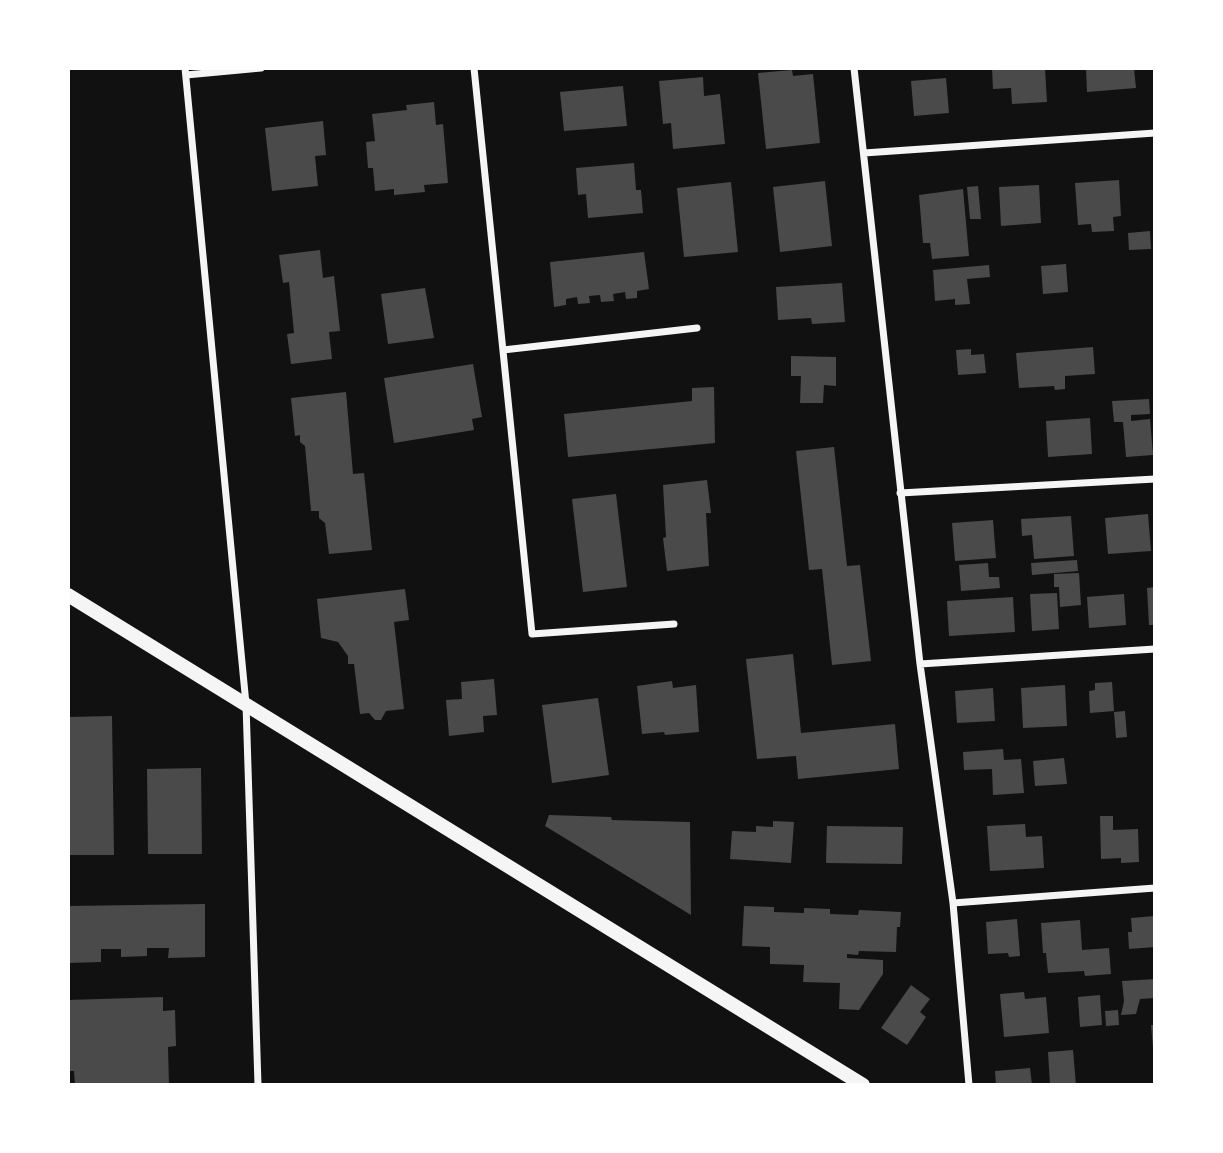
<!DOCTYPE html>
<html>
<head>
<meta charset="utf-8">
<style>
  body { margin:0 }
  #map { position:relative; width:1223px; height:1153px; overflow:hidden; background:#111; font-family:"Varela Round",sans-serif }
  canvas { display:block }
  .frame { position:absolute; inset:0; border:70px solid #fff; pointer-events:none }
</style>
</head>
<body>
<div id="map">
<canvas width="1223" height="1153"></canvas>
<div class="frame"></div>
</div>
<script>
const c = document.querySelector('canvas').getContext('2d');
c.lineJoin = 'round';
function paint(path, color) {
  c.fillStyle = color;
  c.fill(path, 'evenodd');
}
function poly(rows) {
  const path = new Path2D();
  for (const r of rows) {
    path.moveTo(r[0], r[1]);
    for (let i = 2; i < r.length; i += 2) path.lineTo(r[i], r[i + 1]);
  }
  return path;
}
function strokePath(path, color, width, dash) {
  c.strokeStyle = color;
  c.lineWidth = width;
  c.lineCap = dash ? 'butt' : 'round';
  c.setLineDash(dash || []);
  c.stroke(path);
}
const building = poly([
  [992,68,1045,68,1047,102,1012,104,1011,88,993,89],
  [1086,68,1134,68,1136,88,1087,92],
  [792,70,793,76,813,74,820,143,766,149,758,73],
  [703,77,704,96,720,94,725,144,673,149,671,123,663,124,659,81],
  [946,78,949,113,914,116,911,81],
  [623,86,627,126,564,131,560,92],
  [434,102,436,125,443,124,448,183,424,185,425,192,394,195,394,189,375,191,373,168,368,168,366,142,375,141,372,114,407,110,406,105],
  [323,121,326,155,315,156,318,186,272,191,265,128],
  [634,163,636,190,641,190,643,213,588,218,586,194,578,195,576,168],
  [1119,180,1121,216,1113,217,1114,231,1092,232,1091,224,1078,225,1075,183],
  [825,181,832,246,780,252,773,187],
  [731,182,738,252,684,257,677,188],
  [1039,185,1041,223,1001,226,999,187],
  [978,186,981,219,970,219,967,187],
  [963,189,969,256,932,259,930,243,923,243,919,195],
  [1150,231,1151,249,1129,250,1128,233],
  [320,250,323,278,334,276,340,331,329,332,332,359,291,364,287,334,294,333,289,282,283,283,279,255],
  [644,252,649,289,637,291,637,298,626,299,625,292,613,294,614,301,601,302,600,295,589,296,590,303,578,304,577,297,566,299,566,305,554,307,550,262],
  [1066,264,1068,292,1043,294,1041,266],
  [989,265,990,277,967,279,970,304,955,305,955,299,935,301,933,270],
  [842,283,845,322,812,324,811,318,778,320,776,287],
  [425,288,434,338,388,344,381,294],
  [1093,347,1095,374,1065,376,1065,389,1055,390,1054,386,1019,388,1016,353],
  [971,349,971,355,984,354,986,373,958,375,956,350],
  [791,356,836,357,836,386,824,385,823,403,800,403,801,376,791,376],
  [473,364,482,417,472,419,474,430,394,443,384,378],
  [714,387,715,443,568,457,564,414,692,401,692,388],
  [346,392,353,474,364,473,372,550,329,554,325,523,319,518,319,511,311,511,305,446,300,442,300,435,295,436,291,398],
  [1149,399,1150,414,1131,415,1131,421,1150,419,1153,455,1126,457,1123,422,1114,422,1112,401],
  [1090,418,1092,454,1048,457,1046,421],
  [834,447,847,566,860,565,871,661,832,665,822,569,809,570,796,451],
  [707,480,711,513,706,513,709,566,667,571,663,538,666,537,663,485],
  [616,494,627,587,583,592,572,499],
  [1148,514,1151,551,1108,554,1105,518],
  [1071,516,1074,556,1034,559,1032,535,1022,536,1021,519],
  [993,520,996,558,955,561,952,523],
  [1077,560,1078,571,1032,575,1031,563],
  [988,563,989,577,999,577,1000,588,961,591,959,565],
  [1079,573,1081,605,1060,607,1059,587,1054,587,1054,574],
  [1155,587,1155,625,1149,625,1147,588],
  [405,589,409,620,394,622,404,709,386,711,381,720,375,720,369,713,360,714,354,664,348,664,348,656,338,642,321,638,317,599],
  [1057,593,1059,629,1032,631,1030,594],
  [1124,594,1126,625,1089,628,1087,597],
  [1013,597,1015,632,949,636,947,601],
  [793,654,801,733,895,724,899,769,798,779,796,756,757,759,746,659],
  [494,679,497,715,483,716,484,732,449,736,446,700,462,699,461,682],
  [672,681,673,688,696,685,699,732,665,735,664,732,642,734,637,686],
  [1112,682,1114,711,1090,713,1089,691,1095,690,1095,683],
  [1065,685,1067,726,1023,728,1021,688],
  [993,688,995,721,957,723,955,691],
  [598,698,609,775,552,783,542,705],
  [1125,711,1127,737,1116,738,1114,712],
  [112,716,114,855,68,855,68,717],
  [1003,749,1004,760,1021,759,1024,793,993,795,992,769,964,770,963,752],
  [1064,758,1067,784,1035,786,1033,761],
  [201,768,202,854,148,854,147,769],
  [549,815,611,817,612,820,690,822,691,915,545,826],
  [1100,816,1113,816,1113,830,1138,829,1139,862,1121,863,1121,858,1101,859],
  [773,821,794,822,791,863,730,859,732,831,756,832,756,826,773,827],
  [1025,824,1026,837,1042,836,1044,868,990,871,987,826],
  [827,826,903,827,902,864,826,863],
  [205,904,205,957,168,958,169,948,147,948,147,956,121,957,121,949,101,949,101,962,68,963,68,906],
  [744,906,774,907,774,912,804,913,804,908,830,909,830,914,858,915,859,910,901,912,900,927,897,927,896,952,859,951,858,955,847,954,847,958,883,960,883,974,859,1010,839,1009,840,983,803,982,804,965,770,964,770,947,742,946],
  [1155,916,1155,947,1129,949,1128,932,1132,932,1131,918],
  [1017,919,1020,956,1009,957,1008,953,988,954,986,922],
  [1080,920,1082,950,1109,948,1111,974,1085,976,1084,971,1048,973,1046,953,1043,953,1041,923],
  [1155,979,1155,998,1140,999,1136,1014,1121,1015,1124,1001,1122,981],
  [911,985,930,999,920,1012,926,1017,907,1045,881,1028],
  [1024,992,1025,999,1046,997,1049,1033,1004,1037,1000,994],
  [1100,995,1102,1025,1080,1027,1078,997],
  [163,997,163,1011,175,1010,176,1046,168,1047,169,1085,75,1085,74,1071,68,1071,68,1000],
  [1118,1010,1119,1025,1106,1026,1105,1011],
  [1151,1025,1155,1025,1155,1048,1153,1048],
  [1073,1050,1076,1085,1050,1085,1048,1052],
  [1030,1068,1032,1085,996,1085,995,1071]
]);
const minor = poly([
  [185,68,246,704,258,1085],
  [474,68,532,634,674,624],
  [854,68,920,664,953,903,969,1085],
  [186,75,261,68],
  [864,153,1155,133],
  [503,350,697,328],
  [900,493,1155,479],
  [920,664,1155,649],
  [953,903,1155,888]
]);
const secondary = poly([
  [68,595,863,1085]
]);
paint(building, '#4a4a4a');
strokePath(minor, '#f5f5f5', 7);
strokePath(secondary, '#f5f5f5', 14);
</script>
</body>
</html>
